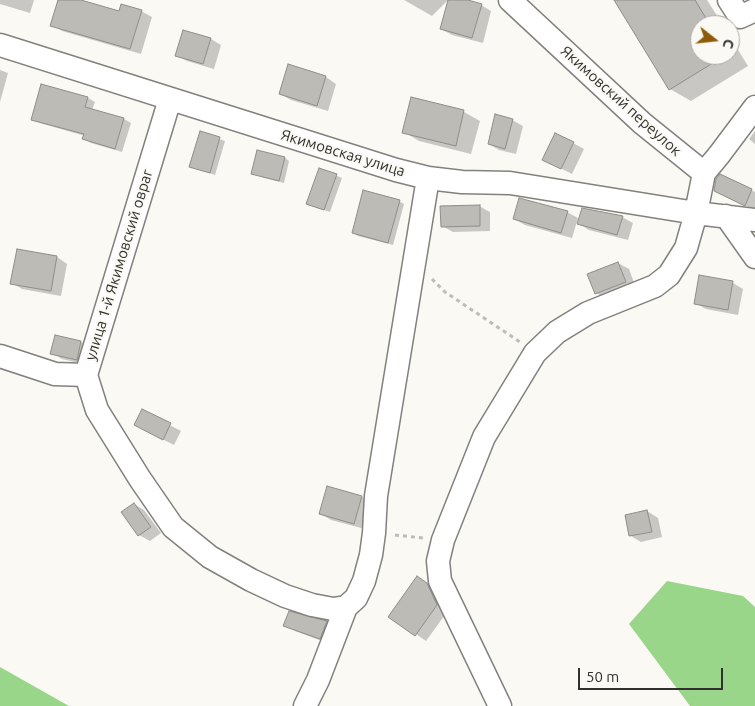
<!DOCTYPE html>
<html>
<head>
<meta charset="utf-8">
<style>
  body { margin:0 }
  #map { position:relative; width:755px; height:706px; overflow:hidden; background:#fbf9f4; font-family:Ubuntu,sans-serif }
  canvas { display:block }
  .north { position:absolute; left:690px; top:15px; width:50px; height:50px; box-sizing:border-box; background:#fbf9f4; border:1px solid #aaa9a5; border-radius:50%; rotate:106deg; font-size:14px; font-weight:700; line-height:20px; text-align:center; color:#31302e }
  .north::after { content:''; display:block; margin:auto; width:18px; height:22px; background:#8e5b0a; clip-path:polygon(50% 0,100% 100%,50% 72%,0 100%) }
  .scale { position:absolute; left:578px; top:668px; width:145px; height:22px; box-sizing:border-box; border:2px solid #31302e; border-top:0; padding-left:6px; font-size:15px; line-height:18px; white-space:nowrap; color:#31302e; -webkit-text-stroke:4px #fbf9f4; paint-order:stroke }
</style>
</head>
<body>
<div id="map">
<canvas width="755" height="706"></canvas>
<div class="north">С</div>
<div class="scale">50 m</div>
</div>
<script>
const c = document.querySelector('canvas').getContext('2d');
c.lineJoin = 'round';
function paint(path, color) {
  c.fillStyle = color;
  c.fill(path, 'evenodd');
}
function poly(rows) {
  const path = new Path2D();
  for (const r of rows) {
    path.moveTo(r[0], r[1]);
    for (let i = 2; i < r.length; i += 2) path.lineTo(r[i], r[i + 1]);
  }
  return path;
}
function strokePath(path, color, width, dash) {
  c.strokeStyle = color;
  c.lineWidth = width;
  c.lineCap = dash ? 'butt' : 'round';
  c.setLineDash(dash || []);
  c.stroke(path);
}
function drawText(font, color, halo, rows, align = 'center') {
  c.font = font + ' Ubuntu,sans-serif';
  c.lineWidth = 4;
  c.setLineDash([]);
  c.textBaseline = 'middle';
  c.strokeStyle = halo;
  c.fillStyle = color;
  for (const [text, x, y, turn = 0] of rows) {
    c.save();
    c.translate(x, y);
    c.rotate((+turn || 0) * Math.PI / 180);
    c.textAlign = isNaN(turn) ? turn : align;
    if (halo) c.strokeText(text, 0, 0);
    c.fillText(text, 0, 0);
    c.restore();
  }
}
const forest = poly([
  [667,581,743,596,755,607,755,706,690,706,629,624],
  [0,667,69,706,0,706]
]);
const shadow = poly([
  [0,0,34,0,30,13,0,4],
  [59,0,77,0,120,13,141,11,152,17,141,54,62,31,52,25],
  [404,0,448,0,432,16],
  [449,0,463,0,481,5,491,11,483,43,452,35,441,29],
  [616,0,707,0,723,25,700,25,700,55,730,55,730,37,748,66,691,101,670,89],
  [184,31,211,39,221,45,214,69,187,61,176,55],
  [289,66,326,77,336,84,328,111,291,100,280,94],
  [0,70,8,73,0,102],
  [88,98,95,102,92,110,124,119,131,123,122,152,91,143,84,139,85,136,40,123,33,119],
  [412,99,464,112,480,121,471,154,419,141,404,132],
  [512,120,523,126,516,154,499,150,489,144],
  [755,131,755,144,749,139],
  [201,133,225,141,215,175,191,167],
  [573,143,584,149,572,174,554,165],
  [285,158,289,161,284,183,258,176,253,173],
  [320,169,342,178,330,212,312,206],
  [721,176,755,192,755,210,726,197],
  [399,201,404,204,393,245,358,236,353,233],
  [479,206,490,212,490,231,453,232,442,226],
  [567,212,578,218,572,238,525,225,514,219],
  [622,217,633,223,628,240,589,230,579,224],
  [57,257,67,264,61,296,22,289,12,283],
  [618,263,629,269,636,288,606,299,596,293],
  [733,283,743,289,738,315,706,309,695,303],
  [56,336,81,342,91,348,87,365,62,359,52,353],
  [143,411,181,431,174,445,146,431],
  [362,497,372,503,365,529,331,520,321,514],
  [134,504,144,510,161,533,150,541,139,535,123,512],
  [647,511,658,518,662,537,641,542,631,536],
  [417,578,438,591,447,612,426,641,390,616],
  [326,622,336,628,330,644,295,631,285,625]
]);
const building = poly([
  [58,0,81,0,119,11,121,4,142,10,130,49,50,26,58,0],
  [448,0,468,0,482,4,472,38,440,29,448,0],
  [614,0,695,0,710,25,700,25,700,55,726,55,669,90,614,0],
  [183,30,211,38,203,64,175,56,183,30],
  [288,64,326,76,317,106,279,94,288,64],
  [41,84,88,97,85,107,124,118,115,149,82,139,84,134,31,120,41,84],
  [411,97,464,110,456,146,402,133,411,97],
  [495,114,513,119,505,149,488,144,495,114],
  [200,131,220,137,210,173,189,167,200,131],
  [555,133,574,142,561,169,542,160,555,133],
  [257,150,285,157,279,181,251,174,257,150],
  [319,168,337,174,324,210,306,204,319,168],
  [720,174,752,189,745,206,714,191,716,179,720,174],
  [363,190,400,200,388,243,352,233,363,190],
  [519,198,568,211,561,233,513,219,519,198],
  [480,205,480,226,441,227,440,206,480,205],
  [582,208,623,216,617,235,577,224,582,208],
  [17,249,57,256,51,291,10,284,17,249],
  [618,262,626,282,595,294,587,274,618,262],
  [699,275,733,281,728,310,694,304,699,275],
  [55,335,81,341,77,360,50,354,55,335],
  [142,409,171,423,163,440,134,425,142,409],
  [327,486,362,496,354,524,319,514,327,486],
  [134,503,151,527,138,536,121,512,134,503],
  [647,510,652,532,629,536,625,515,647,510],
  [417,576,427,583,437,605,415,636,388,617,417,576],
  [289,611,327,621,320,639,283,626,289,611]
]);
const path = poly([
  [432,279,445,292,520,342],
  [395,535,423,538]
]);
const minor = poly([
  [510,0,642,123,704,173],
  [729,0,740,17,755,10],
  [0,45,396,170,428,178,462,182,510,183,696,213,755,220],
  [726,216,755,257],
  [0,356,55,374,86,375,170,99],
  [86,375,97,410,140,479,173,527,210,557,251,580,285,596,312,605,333,609,346,607,356,598,364,581,371,555,374,533,376,496,428,178],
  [305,706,318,680,346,607],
  [500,706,440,581,438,561,443,540,484,437,535,353,557,332,588,313,655,286,669,275,686,248,696,213,704,173,719,155,755,107]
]);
const streetNames = [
  ["Якимовский переулок",621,101,42],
  ["Якимовская улица",343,153,17],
  ["улица 1-й Якимовский овраг",119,265,-73]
];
paint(forest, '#99d68a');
paint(shadow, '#0003');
paint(building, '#bdbbb6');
strokePath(building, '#8f8d88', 1);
strokePath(minor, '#83817d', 25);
strokePath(path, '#bebcb8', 3, [4, 4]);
strokePath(minor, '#fff', 22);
drawText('15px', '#31302e', '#fbf9f4', streetNames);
</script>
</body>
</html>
